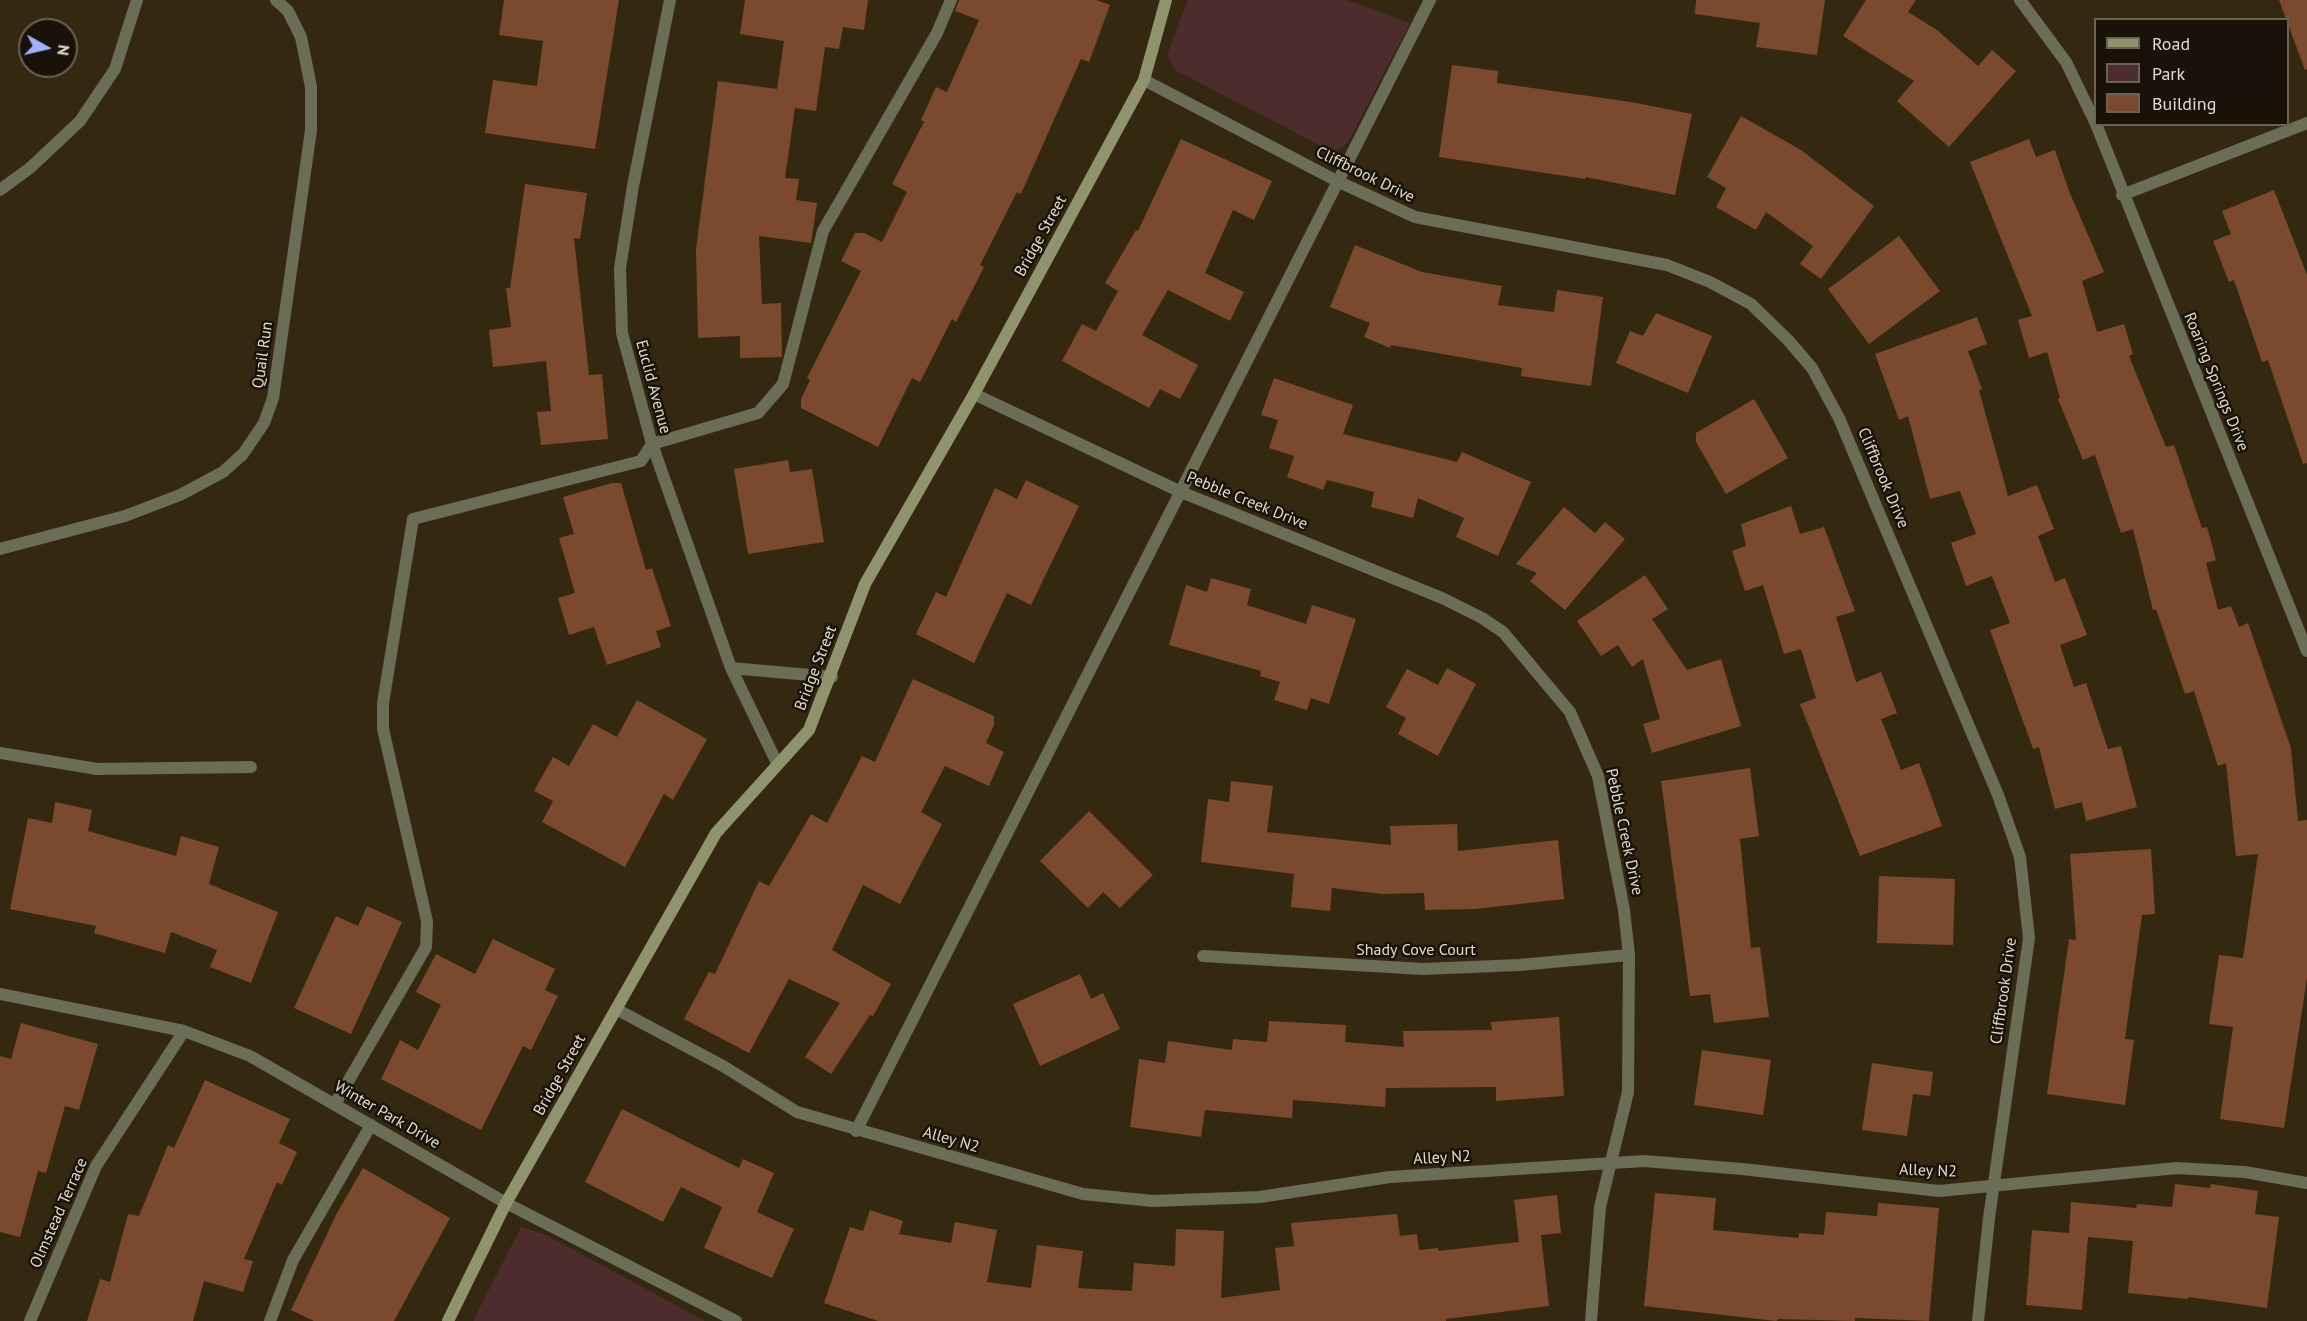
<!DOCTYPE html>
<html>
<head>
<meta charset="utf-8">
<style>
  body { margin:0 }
  #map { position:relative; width:2307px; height:1321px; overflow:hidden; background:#352811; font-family:"PT Sans",sans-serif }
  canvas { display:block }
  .legend { position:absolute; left:2094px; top:18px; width:195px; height:108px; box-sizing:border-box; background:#181208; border:2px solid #696257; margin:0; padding:8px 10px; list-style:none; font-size:18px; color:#e2dacd }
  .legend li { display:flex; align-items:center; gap:12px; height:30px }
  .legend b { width:30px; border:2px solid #696257 }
  .north { position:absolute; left:18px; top:18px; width:60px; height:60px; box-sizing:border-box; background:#181208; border:2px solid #696257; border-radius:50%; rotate:98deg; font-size:16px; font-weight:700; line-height:24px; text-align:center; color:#e2dacd }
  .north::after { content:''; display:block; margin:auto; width:21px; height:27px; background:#a7b0fc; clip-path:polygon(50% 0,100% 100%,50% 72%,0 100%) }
</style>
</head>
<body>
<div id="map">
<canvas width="2307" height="1321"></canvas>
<ul class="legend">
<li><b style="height:8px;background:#8f946e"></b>Road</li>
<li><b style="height:16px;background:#4d2c2e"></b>Park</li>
<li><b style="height:16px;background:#7b492e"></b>Building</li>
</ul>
<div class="north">N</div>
</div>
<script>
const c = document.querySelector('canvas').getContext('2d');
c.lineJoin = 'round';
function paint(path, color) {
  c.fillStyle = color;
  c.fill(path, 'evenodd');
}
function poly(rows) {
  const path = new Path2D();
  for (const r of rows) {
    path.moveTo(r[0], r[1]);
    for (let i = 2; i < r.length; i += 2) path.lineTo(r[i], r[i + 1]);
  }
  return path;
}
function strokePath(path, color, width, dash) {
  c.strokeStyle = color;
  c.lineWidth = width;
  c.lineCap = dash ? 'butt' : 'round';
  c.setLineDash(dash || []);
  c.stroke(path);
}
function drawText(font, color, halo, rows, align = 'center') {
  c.font = font + ' "PT Sans",sans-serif';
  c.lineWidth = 5;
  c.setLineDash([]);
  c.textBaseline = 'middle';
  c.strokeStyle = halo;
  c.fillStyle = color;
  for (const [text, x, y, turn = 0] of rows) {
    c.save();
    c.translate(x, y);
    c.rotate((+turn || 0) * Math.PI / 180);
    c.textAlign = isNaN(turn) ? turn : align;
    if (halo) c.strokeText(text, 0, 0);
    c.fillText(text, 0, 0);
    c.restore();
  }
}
const green = poly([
  [1188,0,1347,0,1410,23,1348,142,1338,150,1329,150,1175,70,1167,55],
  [521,1227,548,1236,705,1321,473,1321]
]);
const building = poly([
  [504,0,619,0,595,149,485,133,493,80,537,86,543,41,499,35],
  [745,0,868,0,864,30,843,27,839,49,825,47,816,111,795,108,785,178,799,179,796,200,817,203,811,243,759,236,762,304,781,303,782,357,740,358,740,336,698,338,696,249,718,81,777,89,784,41,740,34],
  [959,0,1096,0,1110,5,1089,62,1081,59,1021,194,1017,192,980,265,984,267,956,322,952,319,920,382,912,378,878,447,801,408,801,399,810,380,807,378,861,271,841,261,855,233,864,233,882,242,907,192,892,184,924,122,921,120,936,87,947,92,979,20,955,11],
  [1696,0,1825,0,1817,55,1756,47,1760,23,1695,14],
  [1866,0,1916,0,1908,12,1937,30,1978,66,1992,50,2016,71,1949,147,1897,101,1914,81,1843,36],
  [2279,0,2307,0,2307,69,2305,70],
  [1452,65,1498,71,1497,83,1631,102,1692,114,1675,195,1586,177,1585,179,1439,157],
  [1741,116,1801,150,1874,206,1821,279,1800,264,1813,246,1766,212,1756,230,1716,207,1726,188,1707,177],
  [1181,139,1272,181,1254,220,1233,210,1205,273,1244,292,1230,321,1168,290,1142,335,1198,365,1180,399,1160,389,1149,408,1062,361,1082,324,1096,331,1118,291,1105,283,1136,230,1138,231],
  [2029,139,2036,157,2055,150,2069,191,2104,272,2082,281,2097,332,2124,324,2133,354,2129,356,2166,447,2174,445,2202,528,2207,527,2216,560,2206,563,2218,610,2231,606,2239,627,2248,623,2291,748,2298,821,2307,820,2307,978,2284,1128,2220,1119,2233,1027,2209,1024,2219,955,2243,958,2258,854,2236,856,2226,763,2218,766,2194,691,2185,694,2156,609,2153,610,2133,529,2121,533,2095,455,2083,460,2058,399,2060,398,2047,352,2029,358,2018,320,2032,316,1970,162],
  [525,184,587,193,580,239,574,238,589,375,602,374,608,439,541,445,537,412,551,411,546,361,493,367,489,330,511,327,506,288,510,288],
  [2274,190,2307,275,2307,463,2303,464,2268,360,2262,362,2234,280,2229,282,2213,241,2231,234,2222,211],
  [1899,236,1940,291,1869,344,1828,289],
  [1355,245,1422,272,1502,286,1498,305,1554,312,1557,290,1603,297,1591,386,1521,376,1522,368,1391,345,1390,348,1364,337,1370,323,1330,307],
  [1656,313,1712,336,1688,393,1616,363,1630,331,1643,336],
  [1977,317,1987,344,1968,351,1982,389,1979,390,2008,496,2037,485,2054,529,2038,536,2055,582,2065,578,2087,635,2060,645,2074,687,2086,683,2108,749,2121,746,2137,807,2086,821,2082,802,2055,809,2039,747,2033,749,1990,630,2010,623,1992,576,1966,586,1951,543,1976,534,1960,491,1930,499,1908,416,1899,420,1875,354],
  [1274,378,1353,405,1343,434,1457,462,1462,452,1531,482,1498,556,1456,537,1464,518,1418,498,1413,518,1371,507,1374,492,1327,480,1323,490,1287,477,1294,456,1269,448,1278,420,1261,415],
  [1754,399,1788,458,1726,494,1696,442,1696,433],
  [788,460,790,472,812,469,824,542,748,554,734,469],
  [1026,480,1079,506,1031,605,1007,593,974,663,916,634,936,592,946,597,995,488,1017,499],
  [612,483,621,483,646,570,652,568,671,626,656,631,661,647,607,665,594,627,569,635,558,598,575,593,559,538,574,534,563,497],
  [1791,506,1800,534,1824,527,1855,611,1836,617,1856,682,1881,672,1897,713,1881,719,1901,770,1919,763,1942,826,1860,856,1800,704,1816,698,1801,649,1784,654,1763,585,1745,591,1732,551,1746,546,1741,524],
  [1564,507,1595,533,1605,522,1625,539,1565,610,1530,581,1537,573,1516,564],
  [1645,575,1668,609,1652,619,1687,670,1721,659,1741,726,1652,753,1643,724,1660,719,1643,659,1632,667,1618,645,1601,656,1577,621],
  [1211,578,1251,589,1247,605,1306,624,1312,605,1356,619,1329,704,1311,698,1307,710,1274,700,1280,682,1260,676,1261,671,1169,645,1186,585,1207,592],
  [1447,668,1476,684,1438,756,1398,734,1406,718,1386,707,1407,669,1438,685],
  [913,679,994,716,994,725,986,743,1004,752,989,786,945,766,921,812,942,824,900,904,863,885,832,950,891,984,873,1016,870,1015,831,1074,805,1057,840,1003,789,979,749,1053,684,1019,709,972,715,974,759,881,769,886,811,814,827,823,862,756,875,762],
  [637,700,707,739,673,800,664,794,625,867,542,822,553,801,534,791,553,757,569,766,593,724,617,737],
  [1750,768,1759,836,1740,839,1751,948,1760,947,1769,1017,1714,1023,1710,994,1690,996,1661,781],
  [1231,781,1273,786,1267,832,1391,845,1390,826,1457,824,1458,851,1558,840,1564,899,1475,909,1425,910,1424,893,1382,894,1332,888,1330,911,1291,907,1294,874,1201,862,1208,799,1229,802],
  [55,802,92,810,88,831,176,856,181,836,219,847,209,884,278,912,251,983,210,967,217,950,171,932,165,953,94,933,96,926,10,909,28,818,52,823],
  [1089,811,1153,875,1120,908,1103,892,1088,908,1040,861],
  [2151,849,2155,914,2142,915,2125,1039,2134,1040,2125,1105,2047,1094,2069,939,2076,940,2070,854],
  [1879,876,1955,879,1953,945,1877,943],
  [367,906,402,922,351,1034,294,1008,336,916,358,926],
  [493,939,555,969,545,990,558,996,531,1050,523,1046,481,1130,381,1079,400,1040,418,1050,441,1005,416,992,436,954,475,974],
  [1080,974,1091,999,1103,993,1120,1029,1040,1066,1013,1004],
  [1559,1017,1564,1096,1496,1101,1496,1087,1386,1088,1385,1107,1293,1100,1292,1118,1205,1110,1201,1137,1130,1127,1139,1059,1165,1063,1168,1041,1232,1050,1233,1039,1267,1042,1269,1021,1346,1025,1345,1042,1404,1047,1403,1031,1492,1030,1491,1022],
  [21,1023,98,1044,79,1110,65,1106,46,1173,38,1171,20,1237,0,1232,0,1056,11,1059],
  [1702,1050,1771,1060,1763,1115,1694,1105],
  [1872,1063,1933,1072,1930,1096,1913,1094,1907,1136,1862,1130],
  [205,1080,290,1119,279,1143,297,1152,282,1185,277,1182,244,1259,253,1261,243,1292,204,1281,193,1321,87,1321,100,1279,110,1282,128,1214,139,1216,168,1145,174,1148],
  [622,1109,739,1168,743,1159,774,1173,757,1212,794,1229,772,1278,704,1248,722,1207,681,1187,663,1222,585,1182],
  [363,1168,450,1218,394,1321,314,1321,291,1310,337,1213],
  [2175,1184,2210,1188,2211,1184,2258,1191,2255,1214,2279,1217,2267,1308,2189,1297,2188,1299,2128,1293,2133,1241,2088,1237,2082,1310,2026,1305,2032,1230,2069,1233,2071,1202,2136,1208,2137,1204,2172,1207],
  [1655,1193,1716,1198,1713,1230,1798,1238,1799,1233,1824,1235,1826,1212,1877,1216,1878,1203,1939,1208,1929,1321,1855,1318,1855,1321,1779,1319,1776,1321,1644,1306],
  [1557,1195,1561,1233,1541,1235,1549,1306,1446,1319,1446,1321,878,1321,824,1303,850,1227,863,1231,870,1210,903,1221,899,1234,951,1243,955,1222,997,1230,987,1282,1031,1288,1037,1245,1083,1251,1078,1288,1132,1291,1134,1263,1175,1266,1176,1229,1224,1231,1221,1298,1280,1290,1275,1248,1294,1246,1291,1223,1397,1214,1400,1236,1417,1234,1419,1250,1438,1248,1438,1251,1519,1242,1514,1200]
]);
const lane = poly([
  [0,753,97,769,251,767],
  [616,1009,723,1066,797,1112,1083,1194,1153,1201,1260,1197,1390,1177,1644,1161,1742,1169,1939,1191,2177,1168,2245,1172,2307,1183],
  [335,1104,426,947,427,921,383,729,383,703,413,519,641,461,652,444,758,413,783,384,823,231,937,33,951,0],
  [856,1131,1430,0],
  [270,1321,293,1260,371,1125]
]);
const street = poly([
  [670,0,633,186,620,268,622,333,652,444,731,668,777,763],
  [2020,0,2066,62,2096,124],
  [1144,80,1337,181,1415,217,1667,265,1710,282,1751,304,1788,340,1812,368,1839,418,1998,795,2020,857,2029,938,1989,1218,1978,1321],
  [2096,124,2307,651],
  [0,190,30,168,80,121,115,69,137,0],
  [2122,195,2307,123],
  [974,394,1181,492,1442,598,1482,618,1503,632,1570,712,1598,776,1624,910,1629,955,1628,1092,1600,1207,1591,1321],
  [0,549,125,516,180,495,223,472,243,454,264,423,273,398,311,130,311,87,301,37,288,11,276,0],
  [731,668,832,677],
  [1203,956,1423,969,1519,965,1629,955],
  [0,994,184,1031,250,1056,506,1203,736,1321],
  [30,1321,96,1166,184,1031]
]);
const secondary = poly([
  [448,1321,506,1203,716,833,809,730,865,584,974,394,1144,80,1166,0]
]);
const streetNames = [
  ["Cliffbrook Drive",1365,175,26],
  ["Bridge Street",1041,236,-61],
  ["Quail Run",263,355,-82],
  ["Roaring Springs Drive",2216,382,68],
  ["Euclid Avenue",653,387,75],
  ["Cliffbrook Drive",1883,478,67],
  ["Pebble Creek Drive",1247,501,22],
  ["Bridge Street",816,668,-69],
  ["Pebble Creek Drive",1624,832,78],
  ["Shady Cove Court",1416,950],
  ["Cliffbrook Drive",2004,991,-82],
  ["Bridge Street",560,1075,-61],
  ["Winter Park Drive",387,1115,30],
  ["Alley N2",951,1140,16],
  ["Alley N2",1442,1158,-3],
  ["Alley N2",1928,1171,2],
  ["Olmstead Terrace",59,1213,-66]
];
paint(green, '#4d2c2e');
paint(building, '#7b492e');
strokePath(lane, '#6b6e57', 12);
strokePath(street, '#6b6e57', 12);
strokePath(secondary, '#8f946e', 12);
drawText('16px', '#e2dacd', '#181208', streetNames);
</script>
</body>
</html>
